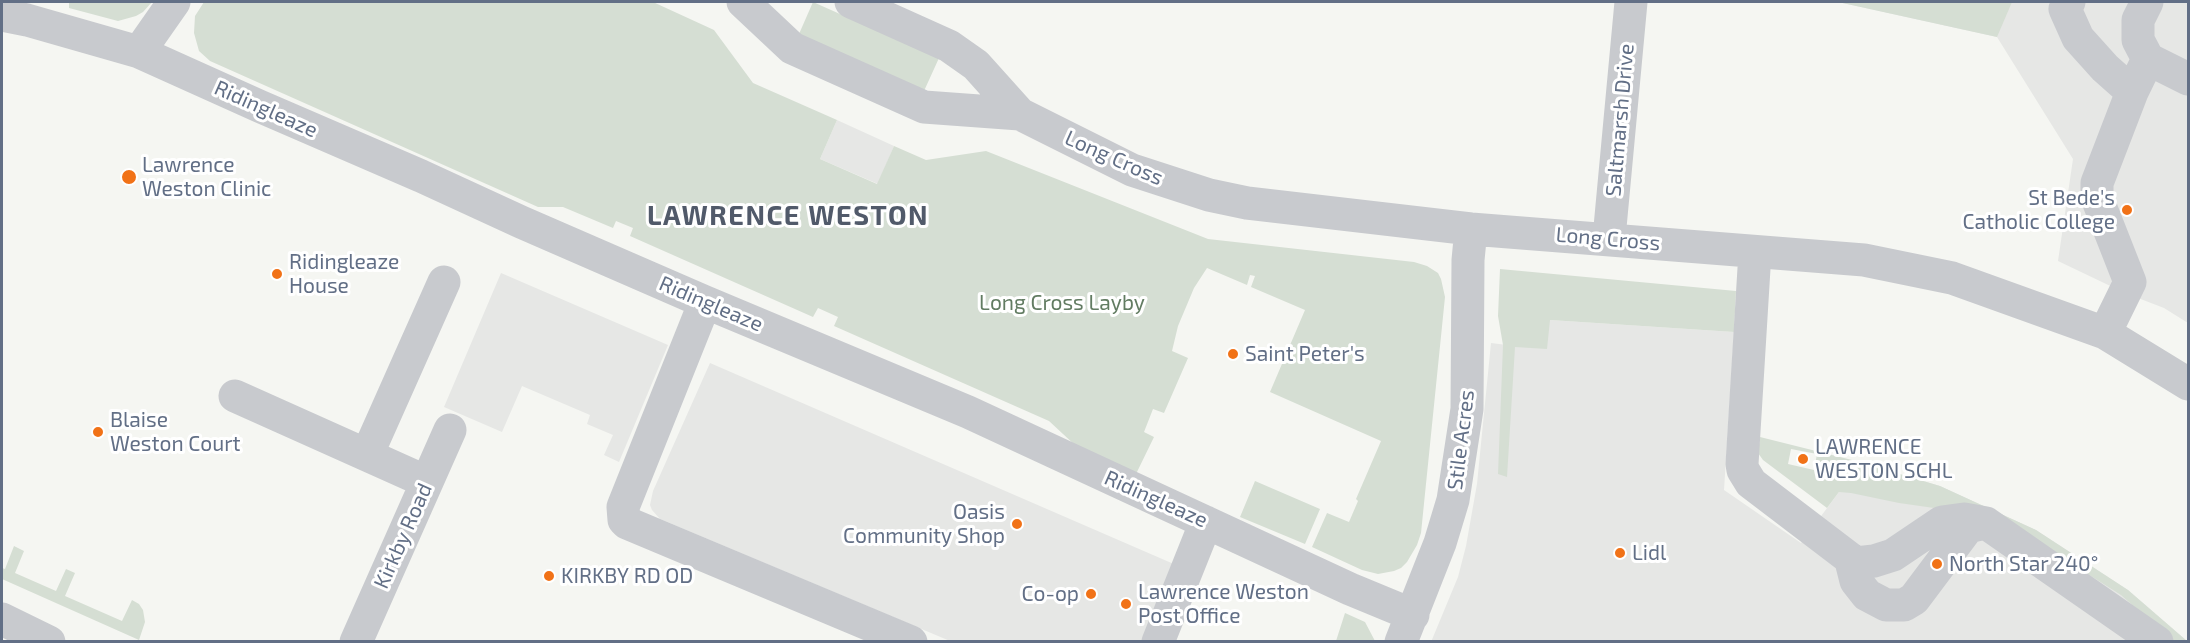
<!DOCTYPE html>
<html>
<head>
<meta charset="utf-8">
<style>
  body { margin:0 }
  #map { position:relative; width:2190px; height:643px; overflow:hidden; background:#f5f6f2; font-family:"Exo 2",sans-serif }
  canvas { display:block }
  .frame { position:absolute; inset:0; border:3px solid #626f86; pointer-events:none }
</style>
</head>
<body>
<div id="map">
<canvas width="2190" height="643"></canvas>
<div class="frame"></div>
</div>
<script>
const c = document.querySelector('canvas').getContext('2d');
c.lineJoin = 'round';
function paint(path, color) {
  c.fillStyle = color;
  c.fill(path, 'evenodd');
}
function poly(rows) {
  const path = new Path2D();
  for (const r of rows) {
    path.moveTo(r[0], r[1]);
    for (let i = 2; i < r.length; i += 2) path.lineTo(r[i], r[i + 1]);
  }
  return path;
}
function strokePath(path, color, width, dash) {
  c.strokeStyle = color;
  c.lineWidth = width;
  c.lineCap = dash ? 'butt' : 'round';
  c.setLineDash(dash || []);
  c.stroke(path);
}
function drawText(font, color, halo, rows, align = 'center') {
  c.font = font + ' "Exo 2",sans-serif';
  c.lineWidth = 6;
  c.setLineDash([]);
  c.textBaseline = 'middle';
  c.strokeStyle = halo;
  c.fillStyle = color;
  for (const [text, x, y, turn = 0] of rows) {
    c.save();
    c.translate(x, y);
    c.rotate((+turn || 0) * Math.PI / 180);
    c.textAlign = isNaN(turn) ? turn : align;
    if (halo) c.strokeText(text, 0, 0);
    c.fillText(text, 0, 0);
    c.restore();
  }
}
const built = poly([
  [1838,2,2188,2,2188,323,2164,308,2125,293,2058,261,2073,159,1997,37],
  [837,120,894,146,878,184,820,159],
  [501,273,668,345,619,462,604,455,613,435,587,424,590,415,522,386,502,432,444,407],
  [1550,320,1734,332,1724,490,1801,543,1839,492,1856,461,1940,486,2036,530,2128,590,2187,641,1431,642,1458,577,1466,546,1477,484,1491,343,1515,346],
  [710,363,1183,568,1151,641,950,641,660,519,652,510,650,505,653,491]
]);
const green = poly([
  [69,2,152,2,143,12,136,16,118,21,69,8],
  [204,2,653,2,714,30,753,83,837,120,820,159,877,184,894,146,926,160,986,151,1208,239,1414,262,1427,266,1438,273,1441,279,1445,297,1421,533,1417,545,1407,562,1401,568,1394,571,1378,574,1362,570,1312,547,1327,513,1349,522,1358,501,1356,499,1381,441,1270,392,1305,310,1251,287,1255,276,1250,275,1247,285,1207,268,1194,288,1178,326,1172,351,1188,358,1164,413,1153,409,1144,432,1154,437,1136,474,1077,447,1049,421,834,326,838,317,818,308,813,317,630,236,633,228,616,221,613,228,563,207,538,207,210,61,199,51,194,33,195,16],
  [813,2,939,58,924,91,799,34],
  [1838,2,2012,2,1997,37],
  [1500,269,1736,291,1734,332,1550,320,1547,349,1515,347,1507,477,1498,474,1503,345,1498,316],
  [1760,437,1856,461,1940,486,2036,530,2128,590,2187,641,2173,641,2121,595,2023,533,1976,514,1899,503,1851,493,1839,492,1827,508,1763,460,1758,453],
  [1791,449,1817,454,1814,470,1788,464],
  [1255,481,1320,509,1305,544,1240,517],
  [14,546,24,551,15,573,56,591,66,569,75,573,65,596,122,621,132,600,139,604,143,610,145,622,139,640,2,579,2,568,5,569],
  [1345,613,1365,622,1375,641,1336,641]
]);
const minor = poly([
  [743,2,792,48,924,107,1020,114],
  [851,2,949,46,976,65,1020,114,1132,170,1209,195,1247,203,1471,229,1864,260,1952,278,2105,333,2188,384],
  [2069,2,2065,9,2078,38,2105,68,2132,92],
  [2147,2,2138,20,2138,40,2148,59,2188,79],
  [2,15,27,20,139,52,259,106,421,176,521,222,705,302,968,412,1350,589,1413,615],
  [139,52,174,2],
  [1609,238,1631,2],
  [1755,252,1742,464,1743,470,1751,483,1856,563,1874,561,1893,555,1942,522,1964,519,1986,523,2157,642],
  [705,302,623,507,624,520,627,523,911,642],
  [2105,333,2130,282,2097,198,2097,183,2132,92,2148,59],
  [235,396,427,482],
  [367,455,444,282],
  [1851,561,1856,581,1867,595,1886,605,1904,605,1914,599,1968,527,1986,523],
  [2,619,49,642],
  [356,642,450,430],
  [1158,642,1206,522],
  [1401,642,1440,543,1453,500,1467,409,1468,260,1471,229]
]);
const markers = [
  [129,177,8,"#f17217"],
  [2127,210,6,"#f17217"],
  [277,274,6,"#f17217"],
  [1233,354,6,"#f17217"],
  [98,432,6,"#f17217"],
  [1803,459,6,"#f17217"],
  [1017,524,6,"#f17217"],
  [1620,553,6,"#f17217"],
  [1937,564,6,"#f17217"],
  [549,576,6,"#f17217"],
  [1091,594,6,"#f17217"],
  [1126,604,6,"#f17217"]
];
const streetNames = [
  ["Ridingleaze",266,109,24],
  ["Saltmarsh Drive",1620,120,-85],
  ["Long Cross",1114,158,24],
  ["Long Cross",1608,239,5],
  ["Ridingleaze",711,304,23],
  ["Stile Acres",1461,440,-83],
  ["Ridingleaze",1156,499,24],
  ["Kirkby Road",403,536,-66]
];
const poiNames = [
  ["Lawrence",142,165],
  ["Weston Clinic",142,189],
  ["St Bede's",2115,198,"right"],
  ["Catholic College",2115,222,"right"],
  ["Ridingleaze",289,262],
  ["House",289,286],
  ["Saint Peter's",1245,354],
  ["Blaise",110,420],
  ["Weston Court",110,444],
  ["LAWRENCE",1815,447],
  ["WESTON SCHL",1815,471],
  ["Oasis",1005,512,"right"],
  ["Community Shop",1005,536,"right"],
  ["Lidl",1632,553],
  ["North Star 240°",1949,564],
  ["KIRKBY RD OD",561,576],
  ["Lawrence Weston",1138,592],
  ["Post Office",1138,616],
  ["Co-op",1079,594,"right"]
];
const parkNames = [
  ["Long Cross Layby",1062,303]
];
const districtNames = [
  ["LAWRENCE WESTON",788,216]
];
paint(built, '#e6e7e5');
paint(green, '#d5ded3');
strokePath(minor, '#c8cace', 33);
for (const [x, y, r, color] of markers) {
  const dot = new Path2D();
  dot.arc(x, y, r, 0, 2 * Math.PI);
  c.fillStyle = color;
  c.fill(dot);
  strokePath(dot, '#fff', 2);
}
drawText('21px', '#626f86', '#fff', streetNames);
drawText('21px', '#626f86', '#fff', poiNames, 'left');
drawText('21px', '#627c62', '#fff', parkNames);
c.letterSpacing = '1.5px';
drawText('bold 27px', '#515a6a', '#fff', districtNames);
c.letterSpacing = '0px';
</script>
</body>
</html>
